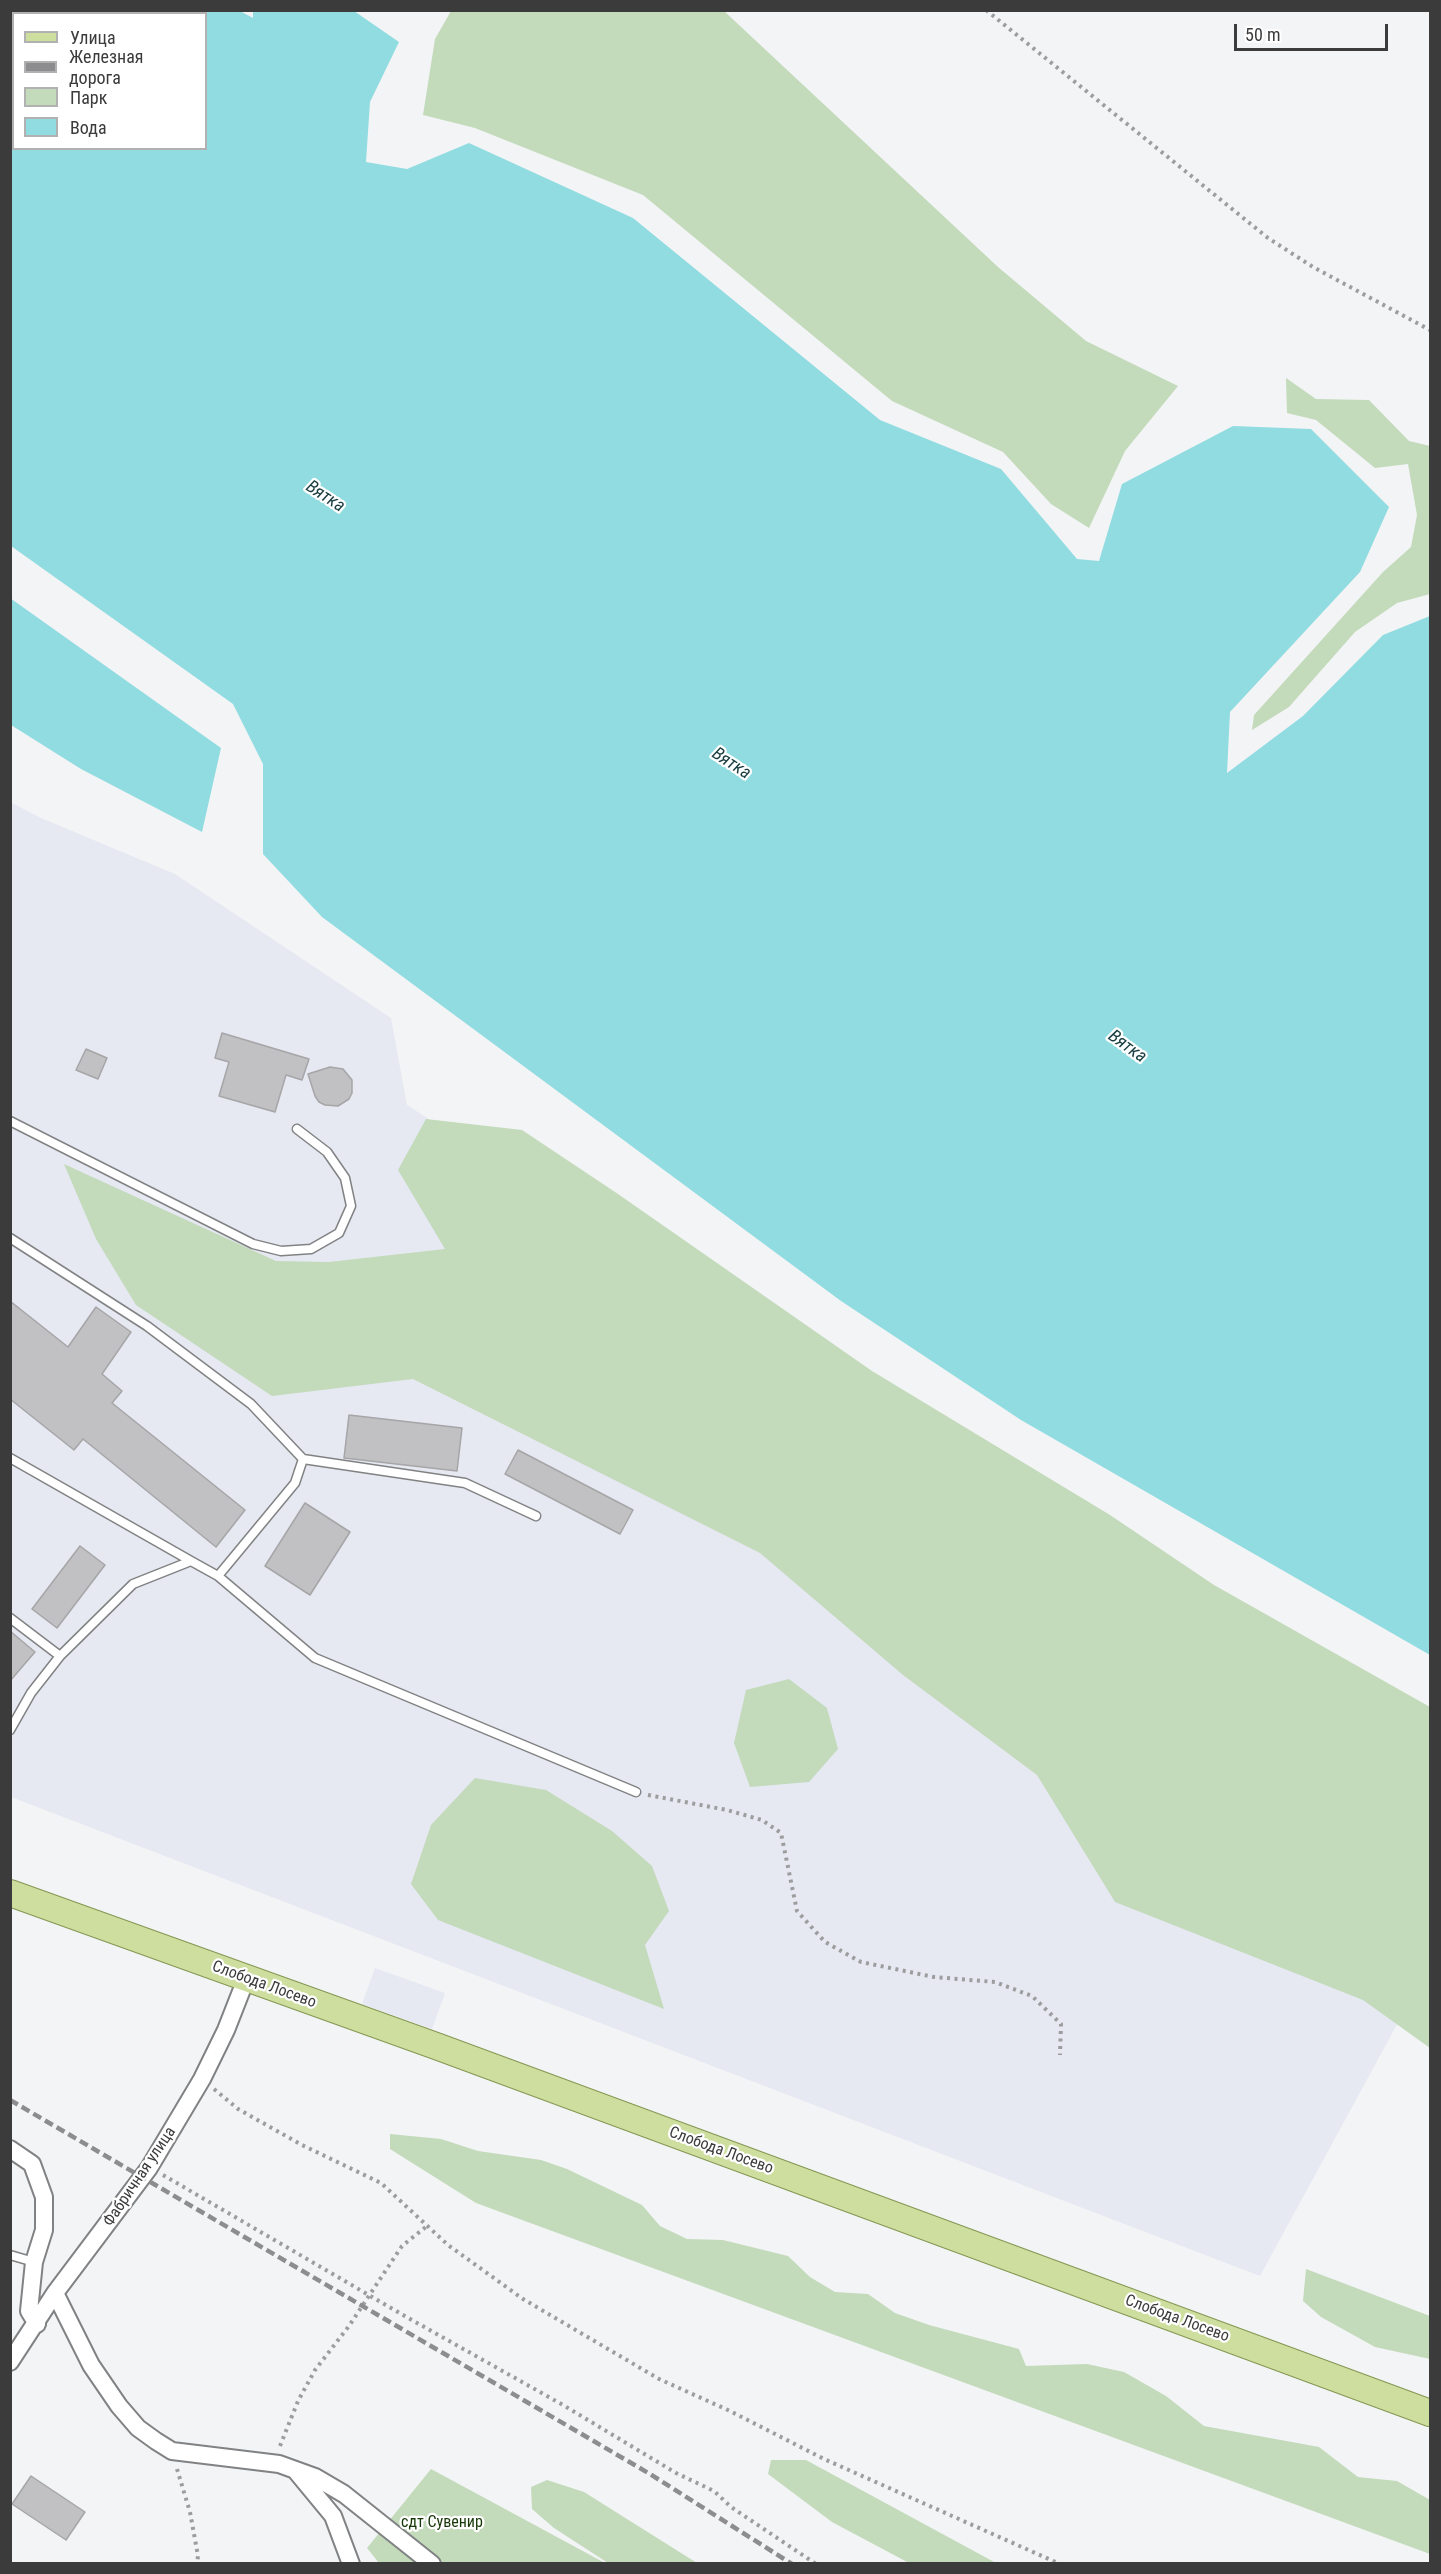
<!DOCTYPE html>
<html>
<head>
<meta charset="utf-8">
<style>
  body { margin:0 }
  #map { position:relative; width:1441px; height:2574px; overflow:hidden; background:#f3f4f6; font-family:"Roboto Condensed",sans-serif }
  canvas { display:block }
  .frame { position:absolute; inset:0; border:12px solid #3b3b3c; pointer-events:none }
  .legend { position:absolute; left:12px; top:12px; width:195px; height:138px; box-sizing:border-box; background:#fff; border:2px solid #b1b1b1; margin:0; padding:8px 10px; list-style:none; font-size:18px; color:#3b3b3c }
  .legend li { display:flex; align-items:center; gap:12px; height:30px }
  .legend b { width:30px; border:2px solid #b1b1b1 }
  .scale { position:absolute; left:1234px; top:24px; width:154px; height:27px; box-sizing:border-box; border:3px solid #3b3b3c; border-top:0; padding-left:8px; font-size:18px; line-height:21px; white-space:nowrap; color:#3b3b3c; -webkit-text-stroke:4px #fff; paint-order:stroke }
</style>
</head>
<body>
<div id="map">
<canvas width="1441" height="2574"></canvas>
<div class="frame"></div>
<ul class="legend">
<li><b style="height:8px;background:#cdde9e"></b>Улица</li>
<li><b style="height:8px;background:#8d8d8f"></b>Железная дорога</li>
<li><b style="height:16px;background:#c3dabb"></b>Парк</li>
<li><b style="height:16px;background:#91dce1"></b>Вода</li>
</ul>
<div class="scale">50 m</div>
</div>
<script>
const c = document.querySelector('canvas').getContext('2d');
c.lineJoin = 'round';
function paint(path, color) {
  c.fillStyle = color;
  c.fill(path, 'evenodd');
}
function poly(rows) {
  const path = new Path2D();
  for (const r of rows) {
    path.moveTo(r[0], r[1]);
    for (let i = 2; i < r.length; i += 2) path.lineTo(r[i], r[i + 1]);
  }
  return path;
}
function strokePath(path, color, width, dash) {
  c.strokeStyle = color;
  c.lineWidth = width;
  c.lineCap = dash ? 'butt' : 'round';
  c.setLineDash(dash || []);
  c.stroke(path);
}
function drawText(font, color, halo, rows, align = 'center') {
  c.font = font + ' "Roboto Condensed",sans-serif';
  c.lineWidth = 4.5;
  c.setLineDash([]);
  c.textBaseline = 'middle';
  c.strokeStyle = halo;
  c.fillStyle = color;
  for (const [text, x, y, turn = 0] of rows) {
    c.save();
    c.translate(x, y);
    c.rotate((+turn || 0) * Math.PI / 180);
    c.textAlign = isNaN(turn) ? turn : align;
    if (halo) c.strokeText(text, 0, 0);
    c.fillText(text, 0, 0);
    c.restore();
  }
}
const built = poly([
  [10,802,41,818,175,874,391,1018,407,1105,1430,1763,1430,1964,1260,2276,11,1797],
  [375,1968,445,1993,432,2029,362,2004]
]);
const green = poly([
  [451,11,724,11,998,267,1086,341,1178,386,1125,451,1089,528,1051,504,1003,452,892,401,643,195,475,128,423,115,435,39],
  [1286,378,1316,399,1369,400,1409,441,1430,446,1430,594,1397,603,1355,632,1289,707,1252,730,1254,715,1383,572,1411,547,1417,515,1408,464,1375,468,1316,420,1287,413],
  [426,1119,522,1130,618,1194,872,1371,1110,1515,1214,1585,1430,1707,1430,2048,1363,2000,1115,1902,1037,1775,903,1675,760,1553,413,1379,272,1396,136,1305,96,1239,64,1164,276,1261,329,1262,445,1249,398,1170],
  [789,1679,827,1708,838,1749,809,1782,750,1787,734,1743,746,1690],
  [475,1778,546,1790,612,1831,652,1866,669,1911,645,1945,664,2009,438,1920,411,1884,431,1825],
  [390,2134,441,2139,478,2151,541,2160,567,2169,642,2205,660,2226,687,2239,723,2240,788,2256,810,2277,835,2292,868,2294,895,2313,929,2325,1019,2349,1026,2366,1087,2364,1124,2372,1166,2396,1204,2426,1319,2447,1358,2477,1397,2481,1430,2500,1430,2554,476,2203,390,2149],
  [1306,2269,1430,2316,1430,2359,1375,2347,1321,2317,1303,2301],
  [771,2460,806,2460,996,2563,909,2563,832,2522,768,2474],
  [431,2469,605,2563,379,2563,367,2548],
  [547,2480,584,2492,697,2563,608,2563,554,2528,532,2509,531,2487]
]);
const water = poly([
  [240,11,253,18,253,11,354,11,399,42,370,102,366,162,407,169,469,143,633,218,880,420,1001,469,1077,559,1099,561,1122,484,1233,426,1311,429,1389,507,1360,572,1230,712,1227,773,1303,716,1383,635,1430,616,1430,1655,1021,1420,841,1301,322,917,263,854,263,764,233,704,11,546,11,11],
  [14,14,206,14,206,148,14,148],
  [10,598,221,748,202,832,81,769,11,725]
]);
const building = poly([
  [222,1033,309,1059,302,1080,286,1075,275,1112,219,1096,229,1062,215,1058,222,1033],
  [86,1049,107,1058,98,1079,76,1070,86,1049],
  [330,1067,343,1069,352,1080,352,1093,349,1099,338,1106,325,1105,319,1102,315,1096,308,1074,330,1067],
  [10,1301,68,1347,96,1307,131,1332,102,1374,122,1391,112,1403,245,1510,216,1547,83,1439,74,1450,10,1399,10,1301],
  [349,1415,462,1428,457,1471,344,1458,349,1415],
  [518,1450,633,1510,620,1534,505,1474,518,1450],
  [305,1503,350,1532,310,1595,265,1566,305,1503],
  [80,1546,105,1565,57,1628,32,1609,80,1546],
  [10,1631,35,1652,10,1681,10,1631],
  [31,2476,85,2512,66,2540,12,2504,31,2476]
]);
const path = poly([
  [986,10,1268,238,1313,267,1430,330],
  [648,1795,727,1810,762,1820,781,1833,797,1911,825,1942,861,1962,934,1977,995,1982,1032,1996,1061,2024,1060,2055],
  [214,2089,238,2109,302,2145,381,2183,448,2245,523,2299,659,2379,730,2411,824,2459,1060,2564],
  [163,2175,403,2315,563,2405,676,2473,714,2491,731,2507,816,2564],
  [280,2446,298,2401,315,2370,349,2326,402,2246,427,2226],
  [177,2469,190,2512,198,2556,197,2564]
]);
const lane = poly([
  [10,1121,253,1244,281,1251,311,1249,339,1233,351,1206,345,1178,327,1152,297,1129],
  [10,1238,147,1326,251,1404,303,1459,295,1483,218,1576,191,1561,133,1584,60,1656,31,1693,10,1730],
  [10,1458,191,1561],
  [303,1459,465,1483,536,1516],
  [218,1576,315,1658,636,1792],
  [10,1618,60,1656],
  [10,2255,34,2262]
]);
const street = poly([
  [10,2149,32,2164,44,2197,44,2230,34,2262,29,2311,37,2324],
  [55,2293,91,2365,119,2406,138,2428,156,2441,172,2451,279,2464,315,2477,344,2494,432,2564],
  [10,2362,55,2293,149,2168,202,2079,226,2030,246,1979],
  [295,2470,333,2516,351,2564]
]);
const primary = poly([
  [10,1893,436,2046,1430,2413]
]);
const rail = poly([
  [10,2100,650,2474,792,2564]
]);
const streetNames = [
  ["Слобода Лосево",264,1985,20],
  ["Слобода Лосево",721,2151,20],
  ["Фабричная улица",140,2177,-56],
  ["Слобода Лосево",1177,2319,20]
];
const parkNames = [
  ["сдт Сувенир",442,2523]
];
const waterNames = [
  ["Вятка",325,497,33],
  ["Вятка",731,764,33],
  ["Вятка",1127,1047,36]
];
paint(built, '#e6e9f2');
paint(green, '#c3dabb');
paint(water, '#91dce1');
paint(building, '#c1c0c2');
strokePath(building, '#a6a5a7', 1.5);
strokePath(lane, '#818283', 11);
strokePath(street, '#818283', 20);
strokePath(primary, '#849752', 28);
strokePath(path, '#9c9d9e', 4, [3, 4.5]);
strokePath(lane, '#fff', 8);
strokePath(street, '#fff', 16);
strokePath(primary, '#cdde9e', 26);
strokePath(rail, '#8d8d8f', 4.5, [9, 4.5]);
drawText('16px', '#3b3b3c', '#fff', streetNames);
drawText('16px', '#163706', '#fff', parkNames);
drawText('italic 18px', '#193d40', '#fff', waterNames);
</script>
</body>
</html>
